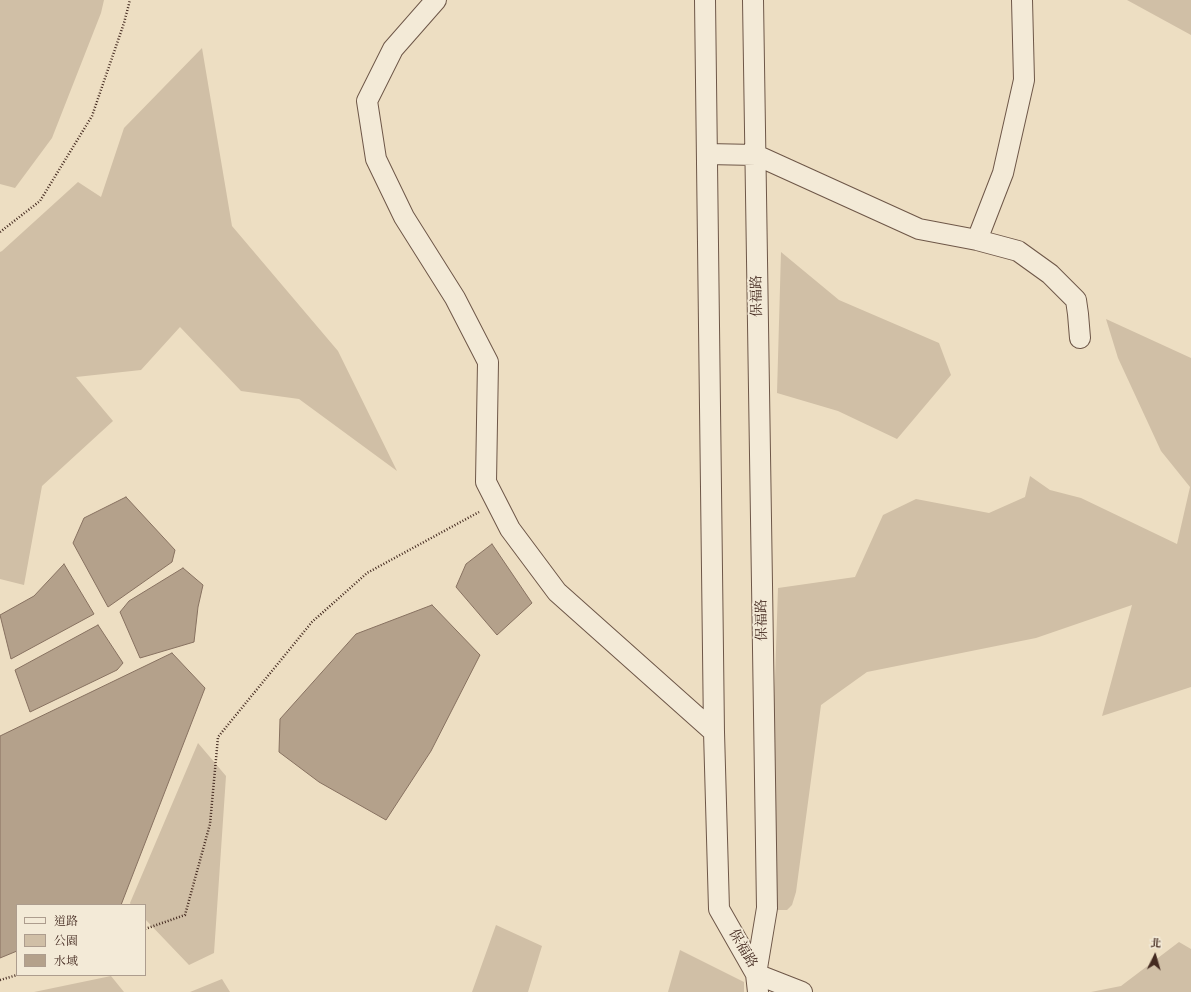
<!DOCTYPE html>
<html>
<head>
<meta charset="utf-8">
<style>
  body { margin:0 }
  #map { position:relative; width:1191px; height:992px; overflow:hidden; background:#eddec2; font-family:"IM FELL DW Pica","Noto Serif TC",serif }
  canvas { display:block }
  .legend { position:absolute; left:16px; top:904px; width:130px; height:72px; box-sizing:border-box; background:#f3ead7; border:1px solid #ad9d8e; margin:0; padding:5px 7px; list-style:none; font-size:12px; color:#442a20 }
  .legend li { display:flex; align-items:center; gap:8px; height:20px }
  .legend b { width:20px; border:1px solid #ad9d8e }
  .north { position:absolute; left:1135px; top:936px; width:40px; height:40px; -webkit-text-stroke:3px #f3ead7; paint-order:stroke; rotate:5deg; font-size:11px; font-weight:700; line-height:16px; text-align:center; color:#442a20 }
  .north::after { content:''; display:block; margin:auto; width:14px; height:18px; background:#442a20; clip-path:polygon(50% 0,100% 100%,50% 72%,0 100%) }
</style>
</head>
<body>
<div id="map">
<canvas width="1191" height="992"></canvas>
<ul class="legend">
<li><b style="height:5px;background:#f3ead7"></b>道路</li>
<li><b style="height:11px;background:#d0bfa6"></b>公園</li>
<li><b style="height:11px;background:#b4a18b"></b>水域</li>
</ul>
<div class="north">北</div>
</div>
<script>
const c = document.querySelector('canvas').getContext('2d');
c.lineJoin = 'round';
function paint(path, color) {
  c.fillStyle = color;
  c.fill(path, 'evenodd');
}
function poly(rows) {
  const path = new Path2D();
  for (const r of rows) {
    path.moveTo(r[0], r[1]);
    for (let i = 2; i < r.length; i += 2) path.lineTo(r[i], r[i + 1]);
  }
  return path;
}
function strokePath(path, color, width, dash) {
  c.strokeStyle = color;
  c.lineWidth = width;
  c.lineCap = dash ? 'butt' : 'round';
  c.setLineDash(dash || []);
  c.stroke(path);
}
function drawText(font, color, halo, rows, align = 'center') {
  c.font = font + ' "IM FELL DW Pica","Noto Serif TC",serif';
  c.lineWidth = 4;
  c.setLineDash([]);
  c.textBaseline = 'middle';
  c.strokeStyle = halo;
  c.fillStyle = color;
  for (const [text, x, y, turn = 0] of rows) {
    c.save();
    c.translate(x, y);
    c.rotate((+turn || 0) * Math.PI / 180);
    c.textAlign = isNaN(turn) ? turn : align;
    if (halo) c.strokeText(text, 0, 0);
    c.fillText(text, 0, 0);
    c.restore();
  }
}
const green = poly([
  [0,0,104,0,101,13,52,138,15,188,0,184],
  [1127,0,1191,0,1191,35],
  [202,48,232,226,338,351,397,471,299,399,241,391,180,327,141,370,76,377,113,421,42,486,24,585,0,579,0,252,2,251,78,182,101,197,124,128],
  [781,252,839,300,939,343,951,375,897,439,838,411,777,393],
  [1106,319,1191,358,1191,687,1102,716,1132,605,1036,638,867,672,821,705,796,892,792,905,787,910,773,910,768,890,778,588,855,577,883,515,916,499,989,513,1025,497,1030,476,1050,490,1081,498,1177,544,1190,487,1161,451,1118,358],
  [198,743,226,776,214,953,189,965,145,919,145,905,131,905,130,903],
  [496,925,542,946,528,992,472,992],
  [1179,942,1191,949,1191,992,1091,992,1121,986],
  [680,950,744,982,744,992,668,992],
  [111,976,124,992,34,992],
  [222,979,230,992,190,992]
]);
const water = poly([
  [126,497,175,550,172,562,108,607,73,543,84,518,126,497],
  [492,544,532,603,497,635,456,587,466,564,492,544],
  [64,564,94,614,11,659,0,615,34,596,64,564],
  [183,568,203,585,198,607,194,642,140,658,120,612,129,601,183,568],
  [432,605,480,655,431,751,386,820,319,782,279,752,280,719,356,634,432,605],
  [98,625,123,663,117,670,30,712,15,670,98,625],
  [172,653,205,688,121,905,17,905,17,951,0,958,0,736,172,653]
]);
const path = poly([
  [0,232,40,201,92,116,124,23,130,0],
  [145,929,185,915,210,824,218,737,312,622,367,573,479,512],
  [0,980,17,975]
]);
const minor = poly([
  [436,0,393,49,367,101,376,159,404,217,455,298,488,362,486,482,510,529,557,592,714,732],
  [705,0,714,732,719,909,756,974],
  [753,0,767,908,756,974,758,992],
  [707,154,756,155,919,229,977,240,1018,251,1050,274,1076,300,1078,314,1080,338],
  [977,240,1003,173,1024,80,1022,0],
  [756,974,802,992]
]);
const streetNames = [
  ["保福路",758,296,-91],
  ["保福路",763,620,-91],
  ["保福路",742,949,60]
];
paint(green, '#d0bfa6');
paint(water, '#b4a18b');
strokePath(water, '#877160', 1);
strokePath(minor, '#6e5748', 22);
strokePath(path, '#442a20', 2.5, [1, 2]);
strokePath(minor, '#f3ead7', 20);
drawText('14px', '#442a20', '#f3ead7', streetNames);
</script>
</body>
</html>
